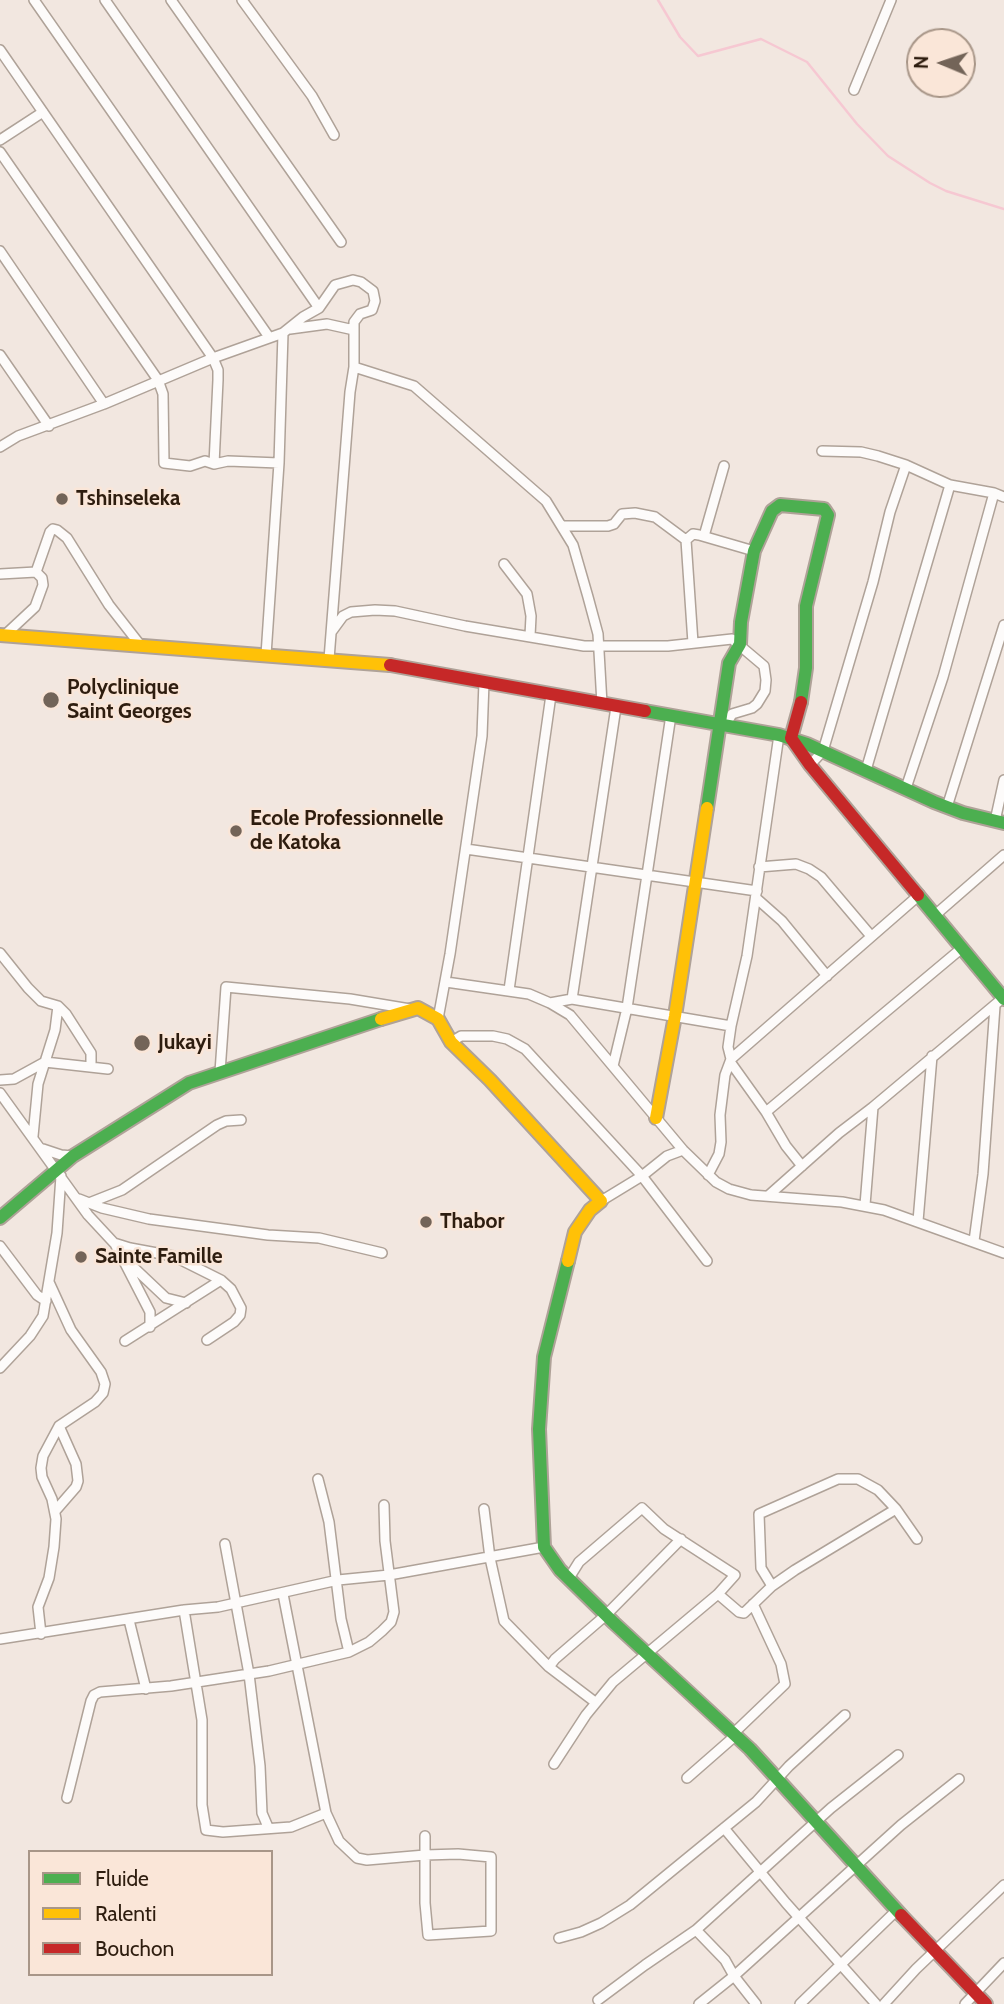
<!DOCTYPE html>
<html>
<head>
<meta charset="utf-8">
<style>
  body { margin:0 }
  #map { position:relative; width:1004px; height:2004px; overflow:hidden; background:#f2e7e0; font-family:Cabin,sans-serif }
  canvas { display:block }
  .legend { position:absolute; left:28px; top:1850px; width:245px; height:126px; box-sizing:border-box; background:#fae6d8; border:2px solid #a89688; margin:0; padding:9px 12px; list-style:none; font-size:21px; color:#2e1d0f }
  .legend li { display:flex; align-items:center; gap:14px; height:35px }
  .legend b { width:35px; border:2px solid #a89688 }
  .north { position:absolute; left:906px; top:28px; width:70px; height:70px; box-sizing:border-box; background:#fae6d8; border:2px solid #a89688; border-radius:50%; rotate:272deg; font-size:19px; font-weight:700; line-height:28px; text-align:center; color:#2e1d0f }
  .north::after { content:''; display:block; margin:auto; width:24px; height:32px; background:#736458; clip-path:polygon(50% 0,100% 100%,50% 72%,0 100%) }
</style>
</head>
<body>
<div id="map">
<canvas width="1004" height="2004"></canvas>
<ul class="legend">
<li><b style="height:9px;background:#4caf50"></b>Fluide</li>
<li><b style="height:9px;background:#ffc107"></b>Ralenti</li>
<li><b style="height:9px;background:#c62828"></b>Bouchon</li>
</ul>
<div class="north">N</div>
</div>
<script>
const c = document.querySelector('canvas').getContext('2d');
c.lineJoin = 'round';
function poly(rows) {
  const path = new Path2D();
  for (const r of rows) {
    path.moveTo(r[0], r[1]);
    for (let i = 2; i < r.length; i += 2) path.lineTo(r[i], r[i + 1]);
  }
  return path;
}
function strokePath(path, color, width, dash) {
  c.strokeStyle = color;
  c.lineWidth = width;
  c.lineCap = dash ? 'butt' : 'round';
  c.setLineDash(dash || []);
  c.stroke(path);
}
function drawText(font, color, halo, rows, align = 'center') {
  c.font = font + ' Cabin,sans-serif';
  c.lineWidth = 5;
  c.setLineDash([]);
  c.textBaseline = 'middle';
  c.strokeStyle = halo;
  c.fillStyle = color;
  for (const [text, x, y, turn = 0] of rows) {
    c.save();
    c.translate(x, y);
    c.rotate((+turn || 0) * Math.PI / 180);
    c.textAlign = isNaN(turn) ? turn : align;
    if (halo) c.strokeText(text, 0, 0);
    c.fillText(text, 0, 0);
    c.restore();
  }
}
const stream = poly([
  [658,0,680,37,698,56,761,39,807,62,857,124,888,156,930,183,946,191,1004,209]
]);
const street = poly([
  [34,0,269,337],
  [105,0,319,308],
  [171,0,341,242],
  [242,0,312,96,334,135],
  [0,50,213,358,218,370,218,380,214,464],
  [854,90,891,0],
  [0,140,43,112],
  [0,152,158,380,163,394,164,463,190,466,205,461,214,464,228,461,279,463],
  [0,251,104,404],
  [290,329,327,324,354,330],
  [0,355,49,426],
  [354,367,414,386,546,501,573,545,588,597,598,634,602,704],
  [0,447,18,436,104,404,213,358,283,333,303,317,319,308,335,285,353,280,361,282,373,291,375,301,372,310,360,314,354,322,354,367,350,392,329,659],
  [822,451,861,452,878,456,906,465,950,485,994,493,1004,497],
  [564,526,608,526,614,524,622,514,635,513,655,517,686,540,693,534,699,535,754,551],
  [704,536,724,466],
  [686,540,693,643],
  [504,564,527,594,531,616,530,636],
  [36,572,50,532,53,529,57,530,67,538,109,605,141,646],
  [0,574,36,572,42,578,43,585,35,607,5,635],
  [332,631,343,616,351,612,375,610,395,611,465,626,584,646,668,646,732,639,764,666,766,680,765,691,757,704,752,708,732,714,725,726],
  [266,655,279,463,283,333],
  [810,765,823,751,873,582,890,512,906,465],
  [866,770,950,485],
  [906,788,943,677,994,493],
  [947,807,1004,625],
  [995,821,1004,780],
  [466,849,757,891],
  [759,867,796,864,809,869,821,877,871,936],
  [756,898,782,921,827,976],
  [934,916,1004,855],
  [0,953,28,988,41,1001,58,1006,66,1014,91,1053,91,1067],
  [446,982,529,994,550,1003,572,999,731,1026],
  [509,990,551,695],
  [572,999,616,707],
  [550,1003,570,1015,683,1150,716,1182,729,1189,751,1195,842,1202,884,1210,1004,1253],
  [438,1019,450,954,482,736,484,682],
  [451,1042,461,1036,493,1036,507,1039,525,1049,642,1176,707,1261],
  [731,1059,918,896],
  [731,1063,766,1112,786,1146,802,1166],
  [613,1066,627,1008,671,715],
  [220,1072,226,987,350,999,410,1009],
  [0,1080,14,1079,45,1062,108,1069],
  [0,1093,88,1215,114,1243,130,1248,173,1256,221,1280,231,1289,241,1308,240,1315,234,1322,207,1340],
  [766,1112,962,948],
  [33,1136,38,1084,55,1030,58,1006],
  [43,1149,61,1155,73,1156],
  [708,1175,719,1154,721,1142,720,1115,725,1075,731,1059,728,1047,731,1026,747,956,779,735],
  [768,1196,839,1133,873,1107,1003,998],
  [79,1199,102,1208,149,1219,268,1235,319,1238,382,1253],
  [601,1201,642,1176,667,1156,683,1150],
  [89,1203,122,1190,217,1125,226,1121,241,1120],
  [865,1205,873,1107],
  [918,1221,932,1056],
  [974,1241,983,1174,995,1006],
  [115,1244,150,1312,150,1327],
  [0,1246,37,1295,46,1301],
  [129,1263,166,1298,186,1303],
  [125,1341,221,1280],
  [0,1368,30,1336,43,1316,57,1233,61,1176],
  [318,1479,329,1522,341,1619,349,1652],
  [484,1509,490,1558,504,1621,549,1667,595,1702],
  [56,1510,76,1487,78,1481,76,1464,59,1426],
  [225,1544,249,1674,260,1766,262,1813,268,1827],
  [772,1586,761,1568,759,1514,838,1479,858,1479,878,1490,896,1509,917,1539],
  [283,1594,326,1813,339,1841,357,1858,367,1860,425,1855,458,1854,491,1857,491,1931,428,1935,425,1903,425,1836],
  [718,1594,739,1612,744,1613,772,1586,795,1570,896,1509],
  [184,1610,202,1720,202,1805,206,1830,223,1832,291,1827,326,1813],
  [129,1620,146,1689],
  [41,1634,38,1607,49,1578,54,1547,56,1519,52,1499,42,1477,41,1468,43,1456,59,1426,95,1402,103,1393,105,1384,101,1372,71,1330,49,1282],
  [0,1639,184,1610,218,1607,338,1580,389,1575,544,1547],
  [549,1667,555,1659,606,1615,681,1539],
  [554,1764,586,1715,613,1682,718,1594,735,1575,664,1529,642,1508,579,1562,569,1578],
  [687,1778,735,1736,737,1730,785,1684,781,1664,753,1604],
  [67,1798,91,1701,94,1695,100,1692,171,1686,269,1671,349,1652,369,1642,382,1631,391,1622,394,1612,385,1541,384,1505],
  [724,1828,786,1903,876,2004],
  [696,1930,725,1960,734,1976,756,2004],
  [559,1938,581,1932,601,1923,630,1905,756,1802,789,1766,845,1715],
  [598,2000,645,1965,696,1930,831,1808,898,1755],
  [699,2004,734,1976,901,1825,959,1779],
  [800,2004,896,1911],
  [884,2004,916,1969,1004,1885],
  [965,2004,1004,1963]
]);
const fast = poly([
  [645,711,779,735,807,744,934,802,963,813,1004,823],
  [707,808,729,663,740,644,741,622,754,551,772,511,780,505,824,509,828,515,806,606,806,668,801,702],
  [918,895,1004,999],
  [0,1218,73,1156,189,1083,381,1019],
  [568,1261,544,1357,539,1429,544,1547,560,1570,614,1623,750,1749,901,1915]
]);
const slow = poly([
  [0,635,390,665],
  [381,1019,418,1008,438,1019,451,1042,490,1080,601,1201,590,1210,575,1232,568,1261],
  [656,1118,675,1016,707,808]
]);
const jam = poly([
  [390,665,645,711],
  [801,702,791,738,810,765,918,895],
  [901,1915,986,2004]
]);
const markers = [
  [62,499,7,"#736458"],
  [51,700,9,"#736458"],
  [236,831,7,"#736458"],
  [142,1043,9,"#736458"],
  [426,1222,7,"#736458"],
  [81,1257,7,"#736458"]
];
const poiNames = [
  ["Tshinseleka",76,499],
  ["Polyclinique",67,688],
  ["Saint Georges",67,712],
  ["Ecole Professionnelle",250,819],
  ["de Katoka",250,843],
  ["Jukayi",158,1043],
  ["Thabor",440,1222],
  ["Sainte Famille",95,1257]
];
strokePath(stream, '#f6c8d2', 2.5);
strokePath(street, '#afa298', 12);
strokePath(fast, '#afa298', 16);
strokePath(slow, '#afa298', 16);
strokePath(jam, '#afa298', 16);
strokePath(street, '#fdfbfa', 9);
strokePath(fast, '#4caf50', 12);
strokePath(slow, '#ffc107', 12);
strokePath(jam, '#c62828', 12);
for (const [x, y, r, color] of markers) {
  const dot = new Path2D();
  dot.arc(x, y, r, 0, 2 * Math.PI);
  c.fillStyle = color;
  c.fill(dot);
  strokePath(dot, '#fae6d8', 2.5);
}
drawText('bold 21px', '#2e1d0f', '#fae6d8', poiNames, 'left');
</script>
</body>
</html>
